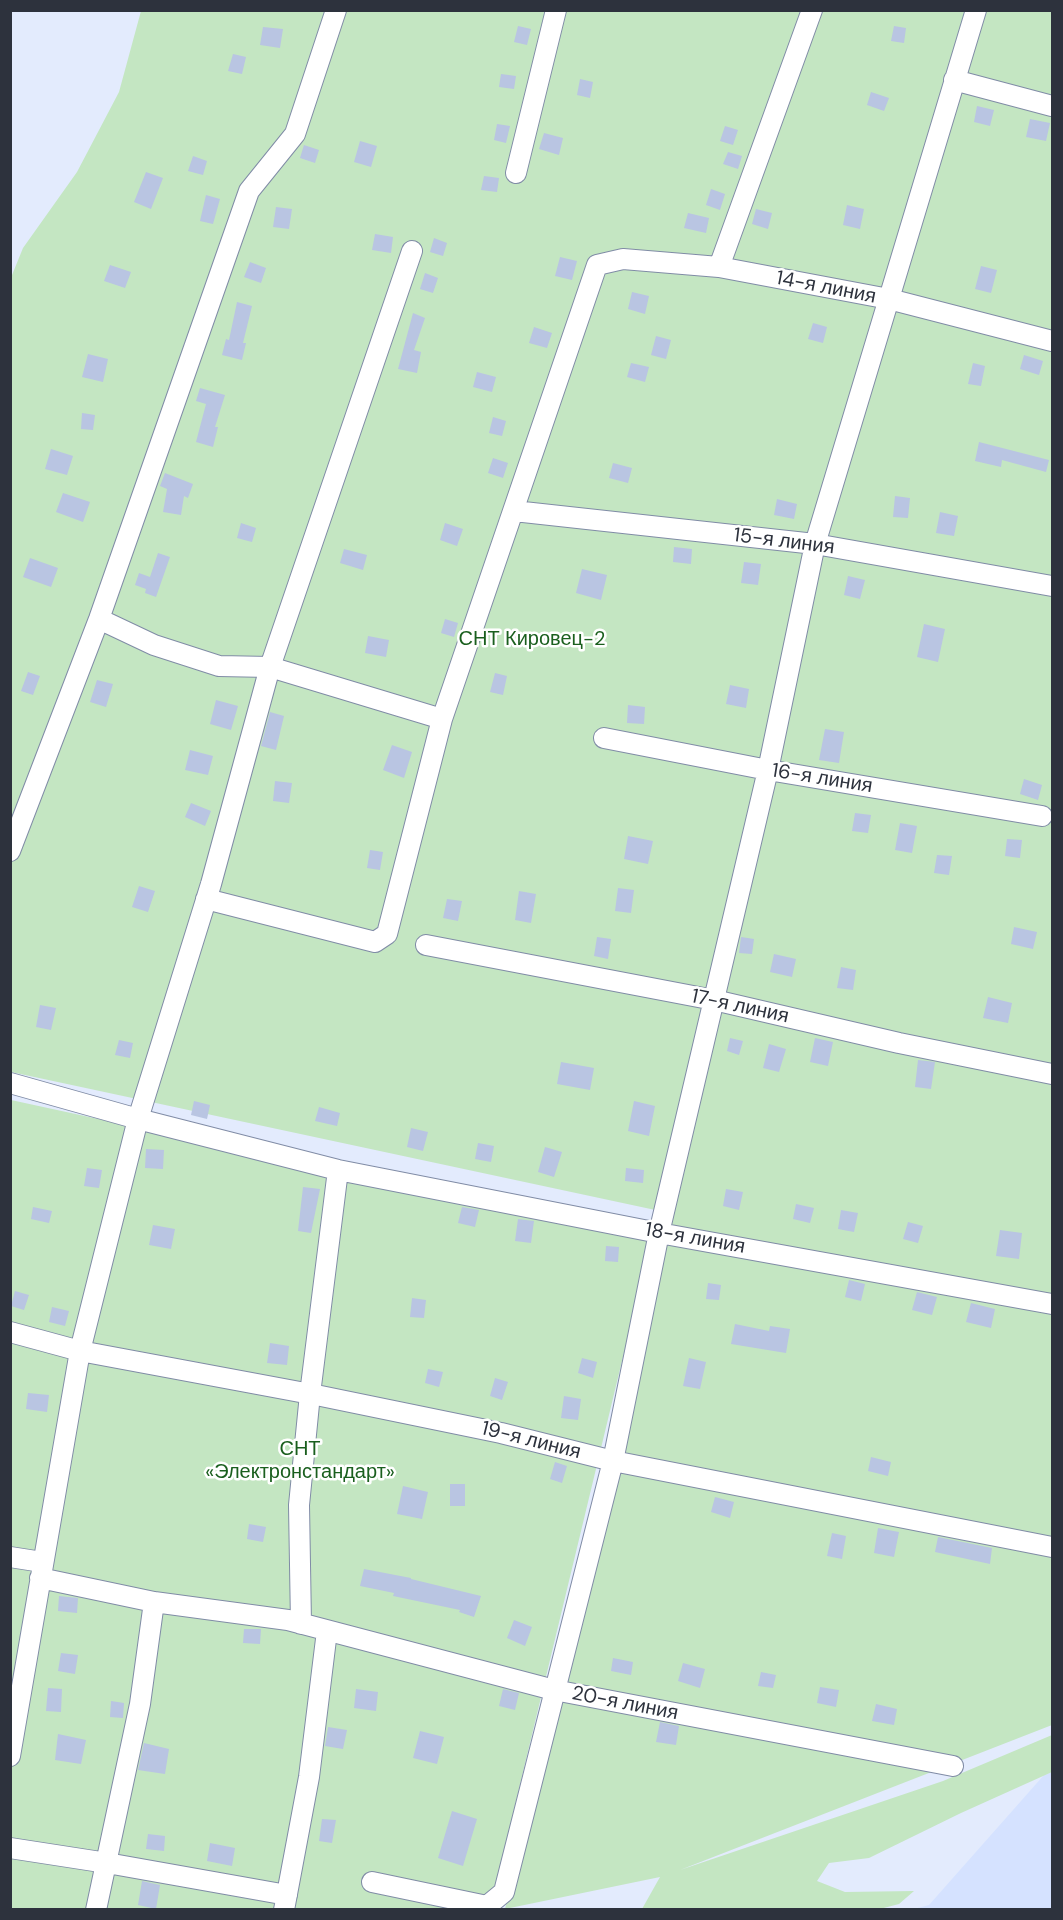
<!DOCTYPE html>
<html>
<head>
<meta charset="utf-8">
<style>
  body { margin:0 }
  #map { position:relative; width:1063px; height:1920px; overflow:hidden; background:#e3ebfd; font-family:"DM Sans",sans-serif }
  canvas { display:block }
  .frame { position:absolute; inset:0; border:12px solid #2d323d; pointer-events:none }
</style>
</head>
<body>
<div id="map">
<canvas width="1063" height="1920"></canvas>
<div class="frame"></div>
</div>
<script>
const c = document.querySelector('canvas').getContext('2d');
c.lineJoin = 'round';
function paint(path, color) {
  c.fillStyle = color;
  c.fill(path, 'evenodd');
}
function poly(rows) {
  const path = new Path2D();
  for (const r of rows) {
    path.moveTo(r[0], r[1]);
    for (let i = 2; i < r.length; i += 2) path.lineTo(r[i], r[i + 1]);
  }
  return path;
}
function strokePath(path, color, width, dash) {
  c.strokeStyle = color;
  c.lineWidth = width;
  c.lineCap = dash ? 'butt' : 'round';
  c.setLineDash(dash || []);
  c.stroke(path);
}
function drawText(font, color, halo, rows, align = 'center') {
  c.font = font + ' "DM Sans",sans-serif';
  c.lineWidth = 5;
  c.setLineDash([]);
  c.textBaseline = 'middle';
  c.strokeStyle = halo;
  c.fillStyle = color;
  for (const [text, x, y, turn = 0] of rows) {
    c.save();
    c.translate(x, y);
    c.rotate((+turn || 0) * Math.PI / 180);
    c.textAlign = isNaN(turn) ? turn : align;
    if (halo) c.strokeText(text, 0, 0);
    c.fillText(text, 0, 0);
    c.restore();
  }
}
const built = poly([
  [1052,1772,1052,1909,910,1910,929,1905,1044,1775]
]);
const green = poly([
  [141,11,1052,11,1052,1725,680,1870,943,1781,1052,1735,1052,1772,961,1813,869,1858,829,1863,817,1881,845,1892,914,1891,899,1904,876,1910,642,1909,660,1877,505,1909,674,1214,11,1072,10,280,23,248,77,172,119,92],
  [11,1100,324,1168,654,1228,490,1909,11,1910]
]);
const building = poly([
  [518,26,531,29,527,45,514,42],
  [894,26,906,28,904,43,891,41],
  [263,27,283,29,280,48,260,45],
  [233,54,246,57,242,74,228,71],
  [501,74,516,76,514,89,499,87],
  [580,79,593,82,590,98,577,95],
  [871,92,889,98,884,111,867,105],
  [977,106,994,110,990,126,974,122],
  [1030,119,1050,123,1046,141,1026,137],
  [497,124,510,126,506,143,494,140],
  [725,126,738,130,733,145,720,141],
  [544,133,563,138,559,155,539,149],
  [360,141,377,146,371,167,354,162],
  [304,145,319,150,315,163,300,158],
  [728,152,742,156,738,169,723,164],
  [193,156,207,161,203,175,188,171],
  [146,172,163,178,151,209,134,202],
  [484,176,499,178,497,192,481,190],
  [711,189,725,194,720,210,706,205],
  [206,195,220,199,213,224,200,221],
  [847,205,864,209,860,229,843,225],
  [276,207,292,209,289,229,273,227],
  [756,209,772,213,768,229,752,224],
  [688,213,709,218,706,233,684,228],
  [375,234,393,237,391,253,372,250],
  [434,238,447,243,443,256,430,252],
  [560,257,577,261,572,280,555,276],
  [250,262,266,268,261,283,244,277],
  [110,265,131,272,125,288,104,281],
  [981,266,997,270,991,293,975,289],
  [425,273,438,278,433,293,420,289],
  [632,292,649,296,645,314,628,309],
  [237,302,252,306,243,343,246,343,242,360,222,355,226,339,229,340],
  [413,313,425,318,414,350,421,352,417,373,398,369],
  [813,323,827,327,823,343,808,339],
  [534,327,552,333,547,348,529,343],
  [656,336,671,340,666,359,651,355],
  [88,354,108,359,103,382,82,377],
  [1024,355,1043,361,1039,375,1020,369],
  [631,363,649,367,645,382,627,377],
  [973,363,985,366,981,386,968,384],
  [477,372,496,377,492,392,473,387],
  [200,388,225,395,215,427,218,427,213,447,196,442,206,404,196,401],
  [82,413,95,415,93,430,81,429],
  [493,417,506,421,502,436,489,433],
  [979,442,1049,460,1046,472,1002,460,1001,467,975,461],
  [51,449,73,456,67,475,45,469],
  [493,458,508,463,503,478,488,473],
  [613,463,632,468,628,483,609,478],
  [165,473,193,484,188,498,184,496,181,515,163,512,167,489,160,486],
  [63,493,90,502,83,522,56,512],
  [895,496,910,498,908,518,893,517],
  [777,499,797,504,794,519,774,515],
  [940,512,958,516,954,536,936,533],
  [241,523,256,528,252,542,237,538],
  [445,523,463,529,457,546,440,540],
  [674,547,692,549,691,564,673,562],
  [344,549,367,555,363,570,340,563],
  [158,553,170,557,156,597,145,593,146,589,135,585,139,573,150,577],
  [30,558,58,568,51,587,23,577],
  [744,562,761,564,758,585,741,583],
  [582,569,607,575,601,600,576,593],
  [848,576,865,580,860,599,844,595],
  [445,619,458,623,454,637,441,633],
  [924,624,945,629,938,662,917,657],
  [368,636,389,640,386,657,365,653],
  [28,672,40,676,33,695,21,691],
  [495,673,507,676,503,695,490,692],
  [97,680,113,684,106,707,90,702],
  [730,685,749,689,746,708,726,704],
  [216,700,238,706,231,730,210,724],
  [628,705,645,707,644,724,627,723],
  [270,712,284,716,276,750,261,746],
  [825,729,844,732,839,763,819,760],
  [392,745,412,752,404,778,383,770],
  [190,750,213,756,208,775,185,770],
  [1024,779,1042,785,1038,800,1020,794],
  [275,781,292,783,289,803,273,801],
  [191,803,211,811,205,826,185,817],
  [855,813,871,815,868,833,852,831],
  [900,823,917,826,912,853,895,850],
  [628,836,653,841,648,864,624,859],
  [1007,839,1022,840,1020,858,1005,856],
  [370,850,383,852,380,870,367,868],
  [937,855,952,856,949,875,934,873],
  [139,886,155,891,148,912,132,907],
  [618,888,634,890,631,913,615,911],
  [519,891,536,894,531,923,515,920],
  [447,899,462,901,458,921,443,918],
  [1014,927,1037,932,1033,949,1011,944],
  [597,937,611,939,608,959,594,956],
  [741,937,754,939,752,954,739,953],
  [774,954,796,959,792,977,770,972],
  [841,967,856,970,853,990,837,988],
  [988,997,1012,1003,1008,1023,983,1018],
  [40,1005,56,1008,51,1030,36,1027],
  [730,1038,743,1041,739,1055,727,1051],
  [815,1038,833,1042,828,1066,810,1062],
  [119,1040,133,1043,130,1058,115,1055],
  [769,1044,786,1049,779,1072,763,1068],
  [918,1060,935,1062,931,1089,915,1087],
  [561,1062,594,1068,590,1090,557,1084],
  [194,1101,210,1105,207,1119,191,1115],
  [634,1101,655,1106,649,1136,628,1131],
  [319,1107,340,1113,337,1126,315,1121],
  [411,1128,428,1132,423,1151,407,1147],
  [478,1143,494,1146,491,1162,475,1159],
  [545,1147,562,1152,554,1177,538,1172],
  [146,1149,164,1150,163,1169,145,1168],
  [87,1168,102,1170,99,1188,84,1186],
  [626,1168,644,1170,643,1183,625,1181],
  [303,1187,320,1189,311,1233,298,1231],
  [726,1189,743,1192,739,1210,723,1206],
  [796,1204,814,1208,810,1223,793,1219],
  [33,1207,52,1211,49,1223,31,1219],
  [462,1207,479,1210,475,1227,458,1223],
  [841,1210,858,1213,854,1232,838,1229],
  [518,1219,534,1221,531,1243,515,1241],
  [908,1222,923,1226,918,1243,903,1239],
  [153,1225,175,1229,171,1249,149,1245],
  [1000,1230,1022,1233,1019,1259,996,1256],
  [606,1246,619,1247,618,1262,605,1261],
  [849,1280,865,1284,861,1301,845,1297],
  [708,1283,721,1285,719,1300,706,1299],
  [15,1291,29,1295,24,1310,11,1306],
  [917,1292,937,1297,932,1315,912,1310],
  [412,1298,426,1300,424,1318,410,1317],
  [971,1303,995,1309,991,1328,966,1322],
  [52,1307,69,1311,65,1326,49,1322],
  [735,1324,769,1331,770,1326,790,1329,786,1353,731,1344],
  [270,1343,289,1346,287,1365,267,1363],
  [582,1358,597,1362,593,1378,578,1373],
  [689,1358,706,1362,700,1389,683,1386],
  [428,1369,443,1372,439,1387,425,1383],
  [495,1378,508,1382,502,1400,490,1396],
  [28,1393,49,1395,47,1412,26,1409],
  [564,1396,581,1399,578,1420,561,1418],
  [871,1457,891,1462,888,1476,868,1471],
  [555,1462,567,1466,562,1483,550,1479],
  [450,1484,465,1484,465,1506,450,1506],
  [403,1486,428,1492,422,1519,397,1514],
  [715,1497,734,1502,730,1518,711,1512],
  [249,1524,266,1527,263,1542,247,1539],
  [878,1528,899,1532,894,1557,874,1553],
  [832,1533,846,1536,842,1559,827,1556],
  [938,1537,992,1548,990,1564,935,1552],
  [364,1569,411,1578,411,1579,481,1596,474,1617,459,1612,460,1610,393,1596,394,1593,360,1586],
  [59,1596,78,1598,77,1613,58,1611],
  [514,1620,532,1627,525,1646,507,1638],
  [244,1629,261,1629,260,1644,243,1643],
  [61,1653,78,1655,75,1674,58,1671],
  [613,1658,633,1662,631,1675,611,1671],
  [683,1663,705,1669,700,1688,678,1681],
  [761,1672,776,1675,773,1688,758,1686],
  [820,1687,839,1690,836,1707,817,1703],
  [48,1688,62,1689,61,1712,46,1711],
  [356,1689,378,1692,376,1711,354,1708],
  [503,1689,519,1693,515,1710,499,1706],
  [111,1701,124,1703,123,1718,110,1717],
  [876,1704,897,1709,894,1725,872,1721],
  [660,1722,679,1726,676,1745,656,1742],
  [328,1727,347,1730,343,1749,325,1746],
  [420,1731,444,1737,437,1764,413,1758],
  [58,1734,86,1740,81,1764,55,1760],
  [144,1743,169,1749,165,1774,138,1770],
  [452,1811,477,1819,463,1866,438,1858],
  [322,1819,336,1820,332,1843,319,1841],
  [148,1834,165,1836,164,1851,146,1849],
  [210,1843,235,1848,232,1866,207,1861],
  [142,1881,160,1885,156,1909,138,1905]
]);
const minor = poly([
  [954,80,1052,106],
  [516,173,556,10],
  [719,267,812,10],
  [514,511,815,544,1052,586],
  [99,619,154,645,219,666,270,667,442,719],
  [604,738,768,770,1042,816],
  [10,851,99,619,249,191,295,134,336,10],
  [206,899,375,942,387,934,442,719,597,265,623,259,719,267,889,299,1052,341],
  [426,945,714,1000,899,1043,1052,1074],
  [10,1083,138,1119,338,1170,659,1233,1052,1304],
  [10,1332,80,1351,316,1395,501,1433,613,1461,1052,1547],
  [10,1557,42,1562],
  [40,1578,154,1602,288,1620,554,1690,953,1766],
  [301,1624,299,1505,310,1394,338,1170],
  [10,1756,80,1351,138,1119,211,884,270,667,412,251],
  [10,1848,107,1863,287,1895],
  [372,1882,487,1906,504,1892,613,1461,659,1233,768,770,815,544,976,10],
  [96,1910,140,1704,154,1602],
  [284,1910,309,1777,327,1631]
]);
const streetNames = [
  ["14-я линия",826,288,11],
  ["15-я линия",784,542,7],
  ["16-я линия",822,779,9],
  ["17-я линия",740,1007,12],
  ["18-я линия",695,1239,10],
  ["19-я линия",531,1441,14],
  ["20-я линия",625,1704,11]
];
const parkNames = [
  ["СНТ Кировец-2",532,640],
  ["СНТ",300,1450],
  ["«Электронстандарт»",300,1473]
];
paint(built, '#d5e2ff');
paint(green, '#c4e6c2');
paint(building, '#b9c5e2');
strokePath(minor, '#808ca6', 22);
strokePath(minor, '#fff', 20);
drawText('20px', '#2d323d', '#fff', streetNames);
drawText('20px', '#1a5f1e', '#fff', parkNames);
</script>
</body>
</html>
